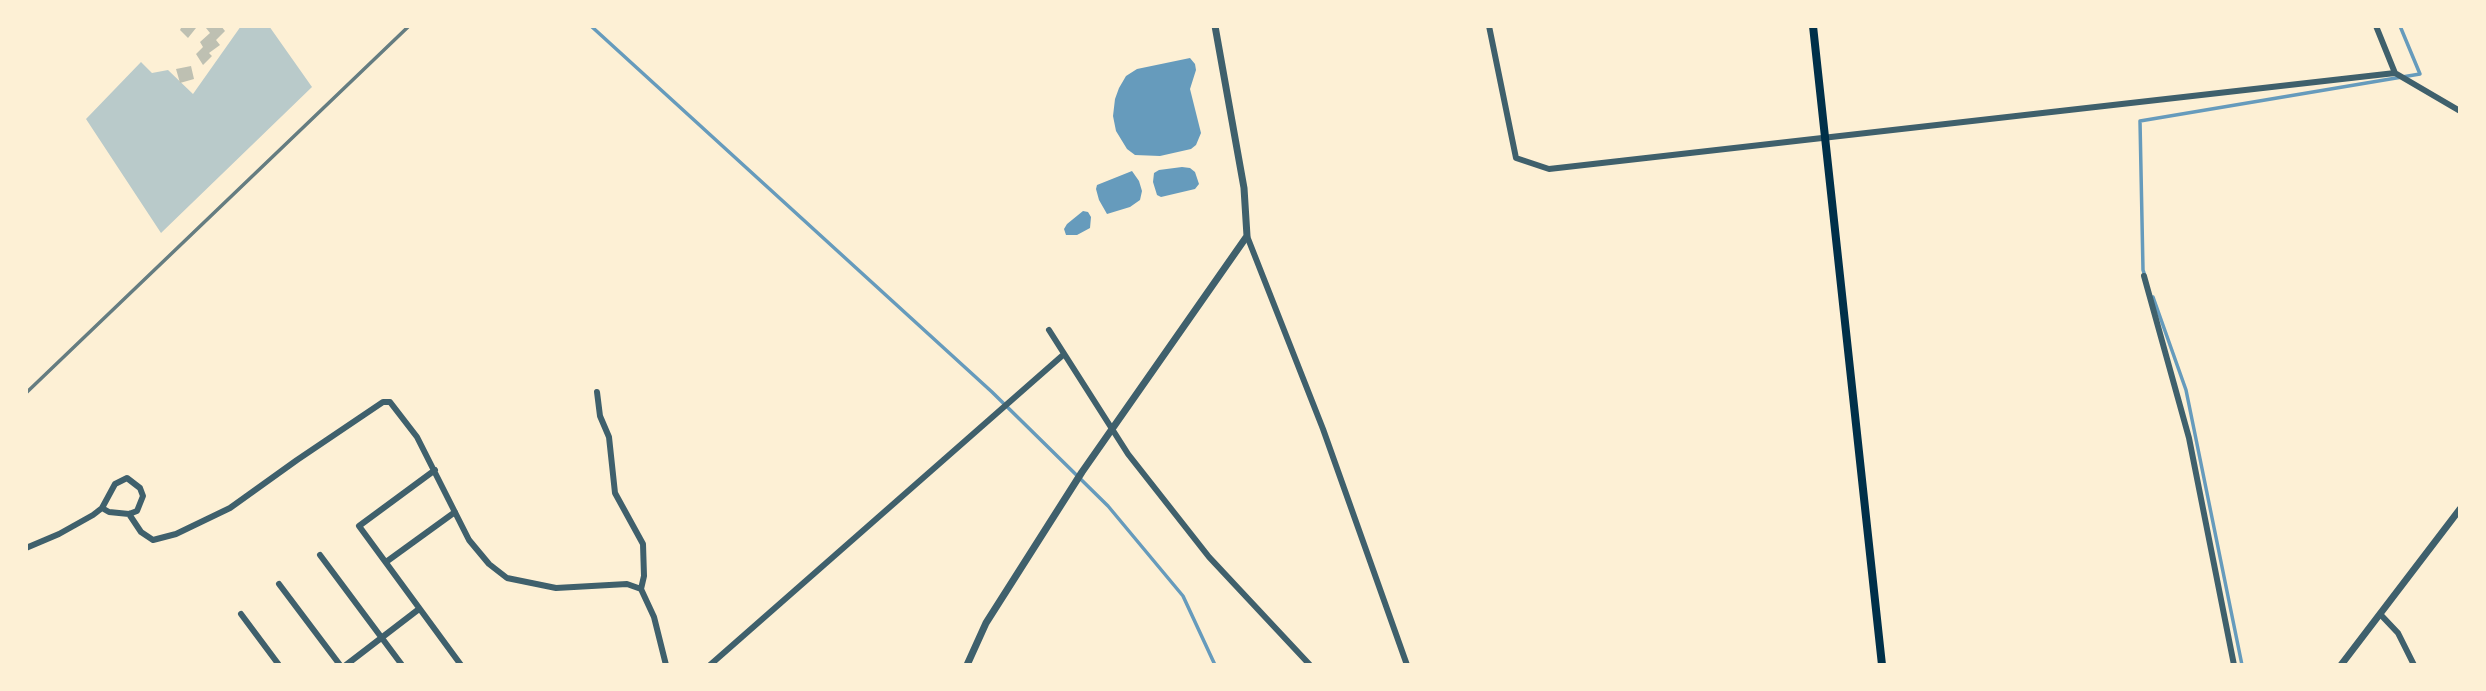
<!DOCTYPE html>
<html>
<head>
<meta charset="utf-8">
<style>
  body { margin:0 }
  #map { position:relative; width:2486px; height:691px; overflow:hidden; background:#fdf0d5; font-family:"Fira Sans Condensed",sans-serif }
  canvas { display:block }
  .frame { position:absolute; inset:0; border:28px solid #fdf0d5; pointer-events:none }
</style>
</head>
<body>
<div id="map">
<canvas width="2486" height="691"></canvas>
<div class="frame"></div>
</div>
<script>
const c = document.querySelector('canvas').getContext('2d');
c.lineJoin = 'round';
function paint(path, color) {
  c.fillStyle = color;
  c.fill(path, 'evenodd');
}
function poly(rows) {
  const path = new Path2D();
  for (const r of rows) {
    path.moveTo(r[0], r[1]);
    for (let i = 2; i < r.length; i += 2) path.lineTo(r[i], r[i + 1]);
  }
  return path;
}
function strokePath(path, color, width, dash) {
  c.strokeStyle = color;
  c.lineWidth = width;
  c.lineCap = dash ? 'butt' : 'round';
  c.setLineDash(dash || []);
  c.stroke(path);
}
const green = poly([
  [241,26,269,26,312,87,161,233,86,119,141,62,152,73,168,70,193,94]
]);
const water = poly([
  [1190,58,1195,64,1196,70,1190,89,1201,133,1196,145,1191,149,1160,156,1135,155,1127,149,1116,131,1113,116,1115,99,1119,88,1126,76,1137,69],
  [1182,167,1190,168,1195,172,1199,184,1195,189,1161,197,1157,195,1153,182,1154,173,1159,170],
  [1132,171,1139,181,1142,191,1140,200,1130,207,1107,214,1099,200,1096,189,1097,185],
  [1083,211,1088,212,1091,217,1090,228,1077,235,1066,235,1064,229,1067,224]
]);
const stream = poly([
  [591,26,992,392,1108,506,1183,596,1215,665],
  [2145,276,2143,270,2140,121,2420,74,2400,26],
  [2153,297,2186,390,2242,665]
]);
const building = poly([
  [182,26,194,26,196,28,188,38,180,30],
  [208,26,221,26,225,31,216,40,220,45,209,53,212,56,203,65,196,54,203,47,200,42,210,33,206,28],
  [191,66,194,79,180,83,176,69]
]);
const minor = poly([
  [1489,26,1516,158,1549,169,2395,73],
  [2376,26,2395,73,2460,111],
  [1247,236,1323,429,1407,665],
  [2144,276,2189,438,2234,665],
  [1049,330,1128,454,1209,557,1310,665],
  [597,392,600,416,609,437,615,493,643,544,644,576,641,589,654,617,666,665],
  [435,470,359,526,461,665],
  [129,514,141,532,153,540,176,534,230,508,297,460,383,402,390,402,417,437,469,540,489,564,507,578,556,588,627,584,641,589],
  [26,548,59,534,93,515,102,508,115,484,127,478,140,488,143,496,137,511,129,514,109,512,102,508],
  [320,555,402,665],
  [386,562,455,512],
  [279,584,340,665],
  [241,614,279,665],
  [2380,614,2398,633,2414,665],
  [346,665,419,609],
  [710,665,1063,355]
]);
const tertiary = poly([
  [967,665,986,623,1082,472,1247,236,1244,188,1215,26],
  [2341,665,2460,509]
]);
const secondary = poly([
  [1813,26,1882,665]
]);
const rail = poly([
  [26,393,409,26]
]);
paint(green, '#b9caca');
paint(water, '#669bbc');
strokePath(stream, '#669bbc', 3.5);
paint(building, '#bec0b2');
strokePath(minor, '#3f606c', 6);
strokePath(tertiary, '#3f606c', 7);
strokePath(secondary, '#003049', 8);
strokePath(rail, '#657d81', 3.5);
</script>
</body>
</html>
